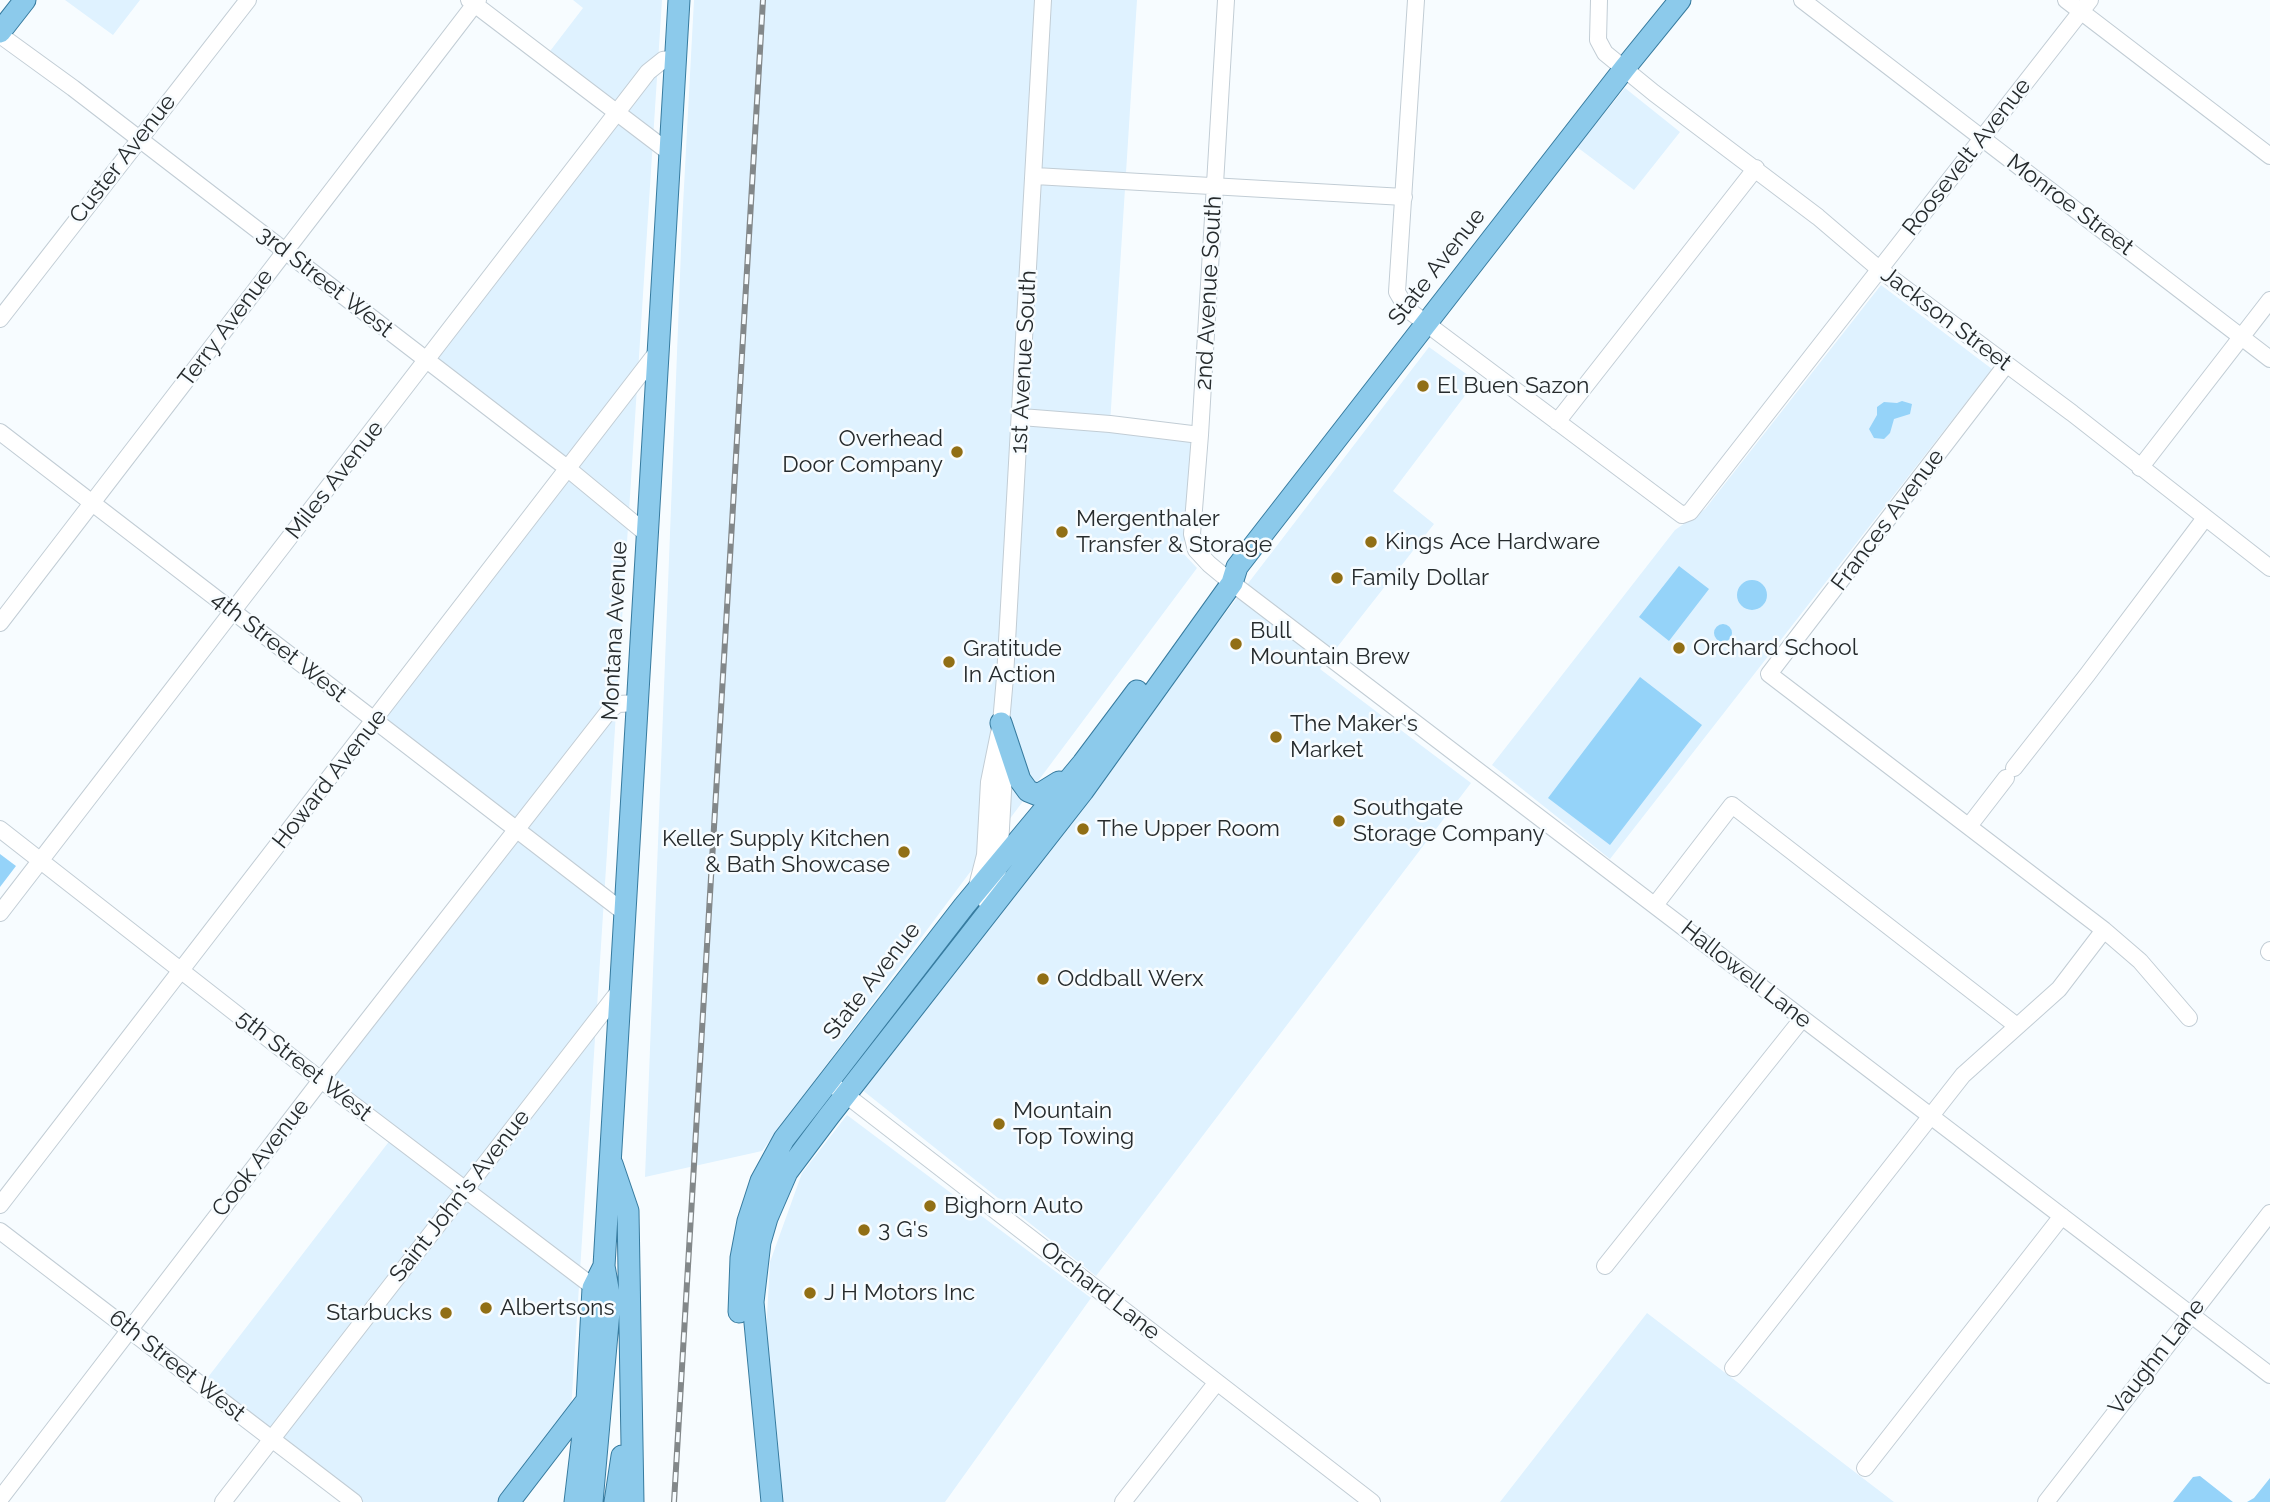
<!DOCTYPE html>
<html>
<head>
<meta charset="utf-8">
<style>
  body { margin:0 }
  canvas { display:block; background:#f7fcff }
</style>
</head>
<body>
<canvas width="2270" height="1502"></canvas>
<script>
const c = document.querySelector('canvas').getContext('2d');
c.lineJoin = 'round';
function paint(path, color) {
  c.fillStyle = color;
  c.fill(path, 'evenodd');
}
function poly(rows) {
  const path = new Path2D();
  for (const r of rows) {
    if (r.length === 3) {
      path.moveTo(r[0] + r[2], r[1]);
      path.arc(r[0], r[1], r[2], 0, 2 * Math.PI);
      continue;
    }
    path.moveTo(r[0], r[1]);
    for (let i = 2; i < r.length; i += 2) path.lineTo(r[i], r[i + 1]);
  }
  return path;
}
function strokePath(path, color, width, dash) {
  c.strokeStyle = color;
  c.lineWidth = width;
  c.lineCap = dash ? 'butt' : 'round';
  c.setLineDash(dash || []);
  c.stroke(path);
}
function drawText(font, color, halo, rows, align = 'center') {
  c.font = font + ' Raleway,sans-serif';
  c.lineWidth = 5;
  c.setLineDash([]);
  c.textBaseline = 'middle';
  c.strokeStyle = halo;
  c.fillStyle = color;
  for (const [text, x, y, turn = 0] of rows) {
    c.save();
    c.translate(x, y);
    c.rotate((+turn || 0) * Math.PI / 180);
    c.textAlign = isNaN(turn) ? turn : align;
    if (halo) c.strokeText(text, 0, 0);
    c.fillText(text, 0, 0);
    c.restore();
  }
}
const built = poly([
  [65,0,140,0,113,35],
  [573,0,662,0,569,1441,516,1502,358,1502,202,1385,394,1135,321,1080,516,829,375,720,567,468,427,361,616,113,544,59,583,8],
  [694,0,1137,0,1110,424,1200,435,1182,552,1197,568,762,1151,645,1177,682,224],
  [1625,88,1680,132,1634,190,1577,147],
  [1881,285,1992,369,1610,859,1492,765,1675,530,1705,509],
  [1429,347,1476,381,1393,491,1434,524,1320,669,1471,783,1096,1276,861,1089],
  [847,1115,1091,1298,945,1502,780,1502,778,1444,766,1334,770,1262,802,1173],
  [1647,1313,1894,1502,1500,1502]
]);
const green = poly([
  [1902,401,1912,404,1910,414,1894,419,1890,433,1884,439,1874,438,1869,429,1877,415,1877,407,1884,402,1897,403],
  [1679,566,1709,589,1669,641,1639,617],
  [1752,595,15],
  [1723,633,9],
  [1640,677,1702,725,1610,845,1548,798],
  [0,854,16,866,0,887],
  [2200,1476,2233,1502,2173,1502,2193,1477],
  [2270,1478,2270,1502,2247,1502,2254,1498]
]);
const minor = poly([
  [469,0,670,153],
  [1226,0,1200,435,1192,534,1196,550,1209,564,1232,583,2270,1375],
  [1416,0,1397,292,1407,309,1682,515,1690,512,2090,0],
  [1599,0,1598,40,1605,53,1654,93,1818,217,1879,269,2072,413,2270,568],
  [1802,0,2270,359],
  [2066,0,2270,156],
  [0,35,73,88,567,468,647,534],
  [1035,176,1404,197],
  [0,319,248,0],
  [2006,365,1769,674,2104,930,2140,961,2189,1018],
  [1021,417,1110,424,1200,435],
  [1557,422,1756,168],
  [0,432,625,913],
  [2140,468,2270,300],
  [0,623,478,0],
  [2014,768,2087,675,2205,518],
  [1969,826,2006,778],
  [0,829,321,1080,600,1292],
  [977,886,985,855,989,782,1001,723,1005,677,1043,0],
  [987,903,995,888,999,864,1004,774,1002,747],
  [1655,905,1732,805,2017,1026],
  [0,913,648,72,663,60,676,58],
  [2269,952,2270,950],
  [837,1088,1372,1502],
  [0,1205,658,351],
  [0,1231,354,1502],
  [1605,1266,1802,1019],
  [1733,1368,1963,1075,2059,989,2104,930],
  [1865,1468,2062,1216],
  [0,1499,321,1080,609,711,618,704,637,703],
  [223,1502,620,990],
  [1123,1502,1217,1382],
  [2046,1502,2270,1213]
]);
const major = poly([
  [0,32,25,0],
  [1001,723,1020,780,1028,791,1038,795,1059,782],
  [612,1164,628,1211,633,1502],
  [739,1312,741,1258,748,1221,761,1181,784,1139,964,906,1083,763,1137,691],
  [509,1502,585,1403],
  [575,1502,587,1401,593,1288,603,1268],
  [592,1502,610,1300,604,1266,679,0],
  [615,1502,622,1456],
  [772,1502,753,1302,760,1242,767,1218,787,1172,829,1116,1083,791,1232,583,1237,567,1624,69,1680,0]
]);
const rail = poly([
  [674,1502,763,0]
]);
const markers = [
  [1423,386,7,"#916f15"],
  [957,452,7,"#916f15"],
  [1062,532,7,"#916f15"],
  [1371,542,7,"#916f15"],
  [1337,578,7,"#916f15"],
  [1236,644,7,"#916f15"],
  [1679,648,7,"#916f15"],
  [949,662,7,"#916f15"],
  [1276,737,7,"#916f15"],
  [1339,821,7,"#916f15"],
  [1083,829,7,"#916f15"],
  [904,852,7,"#916f15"],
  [1043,979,7,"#916f15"],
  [999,1124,7,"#916f15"],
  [930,1206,7,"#916f15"],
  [864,1230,7,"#916f15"],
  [810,1293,7,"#916f15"],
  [486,1308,7,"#916f15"],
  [446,1313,7,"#916f15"]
];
const streetNames = [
  ["Roosevelt Avenue",1967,157,-52],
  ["Custer Avenue",123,159,-52],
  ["Monroe Street",2070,205,37],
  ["State Avenue",1437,267,-52],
  ["3rd Street West",325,282,38],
  ["2nd Avenue South",1209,293,-87],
  ["Jackson Street",1946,319,37],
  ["Terry Avenue",226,328,-53],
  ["1st Avenue South",1024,362,-87],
  ["Miles Avenue",335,480,-52],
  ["Frances Avenue",1888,520,-53],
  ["Montana Avenue",615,631,-87],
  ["4th Street West",279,647,38],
  ["Howard Avenue",330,779,-52],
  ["Hallowell Lane",1746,975,38],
  ["State Avenue",872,981,-52],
  ["5th Street West",304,1066,38],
  ["Cook Avenue",261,1158,-52],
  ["Saint John's Avenue",460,1196,-52],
  ["Orchard Lane",1100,1291,38],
  ["Vaughn Lane",2157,1357,-52],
  ["6th Street West",177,1366,38]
];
const poiNames = [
  ["El Buen Sazon",1437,386],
  ["Overhead",943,439,"right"],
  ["Door Company",943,465,"right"],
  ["Mergenthaler",1076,519],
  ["Transfer & Storage",1076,545],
  ["Kings Ace Hardware",1385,542],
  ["Family Dollar",1351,578],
  ["Bull",1250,631],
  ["Mountain Brew",1250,657],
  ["Orchard School",1693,648],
  ["Gratitude",963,649],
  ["In Action",963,675],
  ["The Maker's",1290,724],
  ["Market",1290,750],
  ["Southgate",1353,808],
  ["Storage Company",1353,834],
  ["The Upper Room",1097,829],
  ["Keller Supply Kitchen",890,839,"right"],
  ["& Bath Showcase",890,865,"right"],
  ["Oddball Werx",1057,979],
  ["Mountain",1013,1111],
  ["Top Towing",1013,1137],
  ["Bighorn Auto",944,1206],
  ["3 G's",878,1230],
  ["J H Motors Inc",824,1293],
  ["Albertsons",500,1308],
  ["Starbucks",432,1313,"right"]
];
paint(built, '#dff2ff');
paint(green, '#95d3f9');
strokePath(minor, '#c2cdd5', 18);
strokePath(major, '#377b9f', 23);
strokePath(minor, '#fff', 16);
strokePath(major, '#8ccaeb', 21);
strokePath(rail, '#83888a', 6);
strokePath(rail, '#f7fcff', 3.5, [10]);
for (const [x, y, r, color] of markers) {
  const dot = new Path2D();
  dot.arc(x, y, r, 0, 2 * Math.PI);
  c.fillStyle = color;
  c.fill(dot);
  strokePath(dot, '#f7fcff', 2.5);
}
drawText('23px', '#262b2d', '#f7fcff', streetNames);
drawText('23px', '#262b2d', '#f7fcff', poiNames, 'left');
</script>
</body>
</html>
